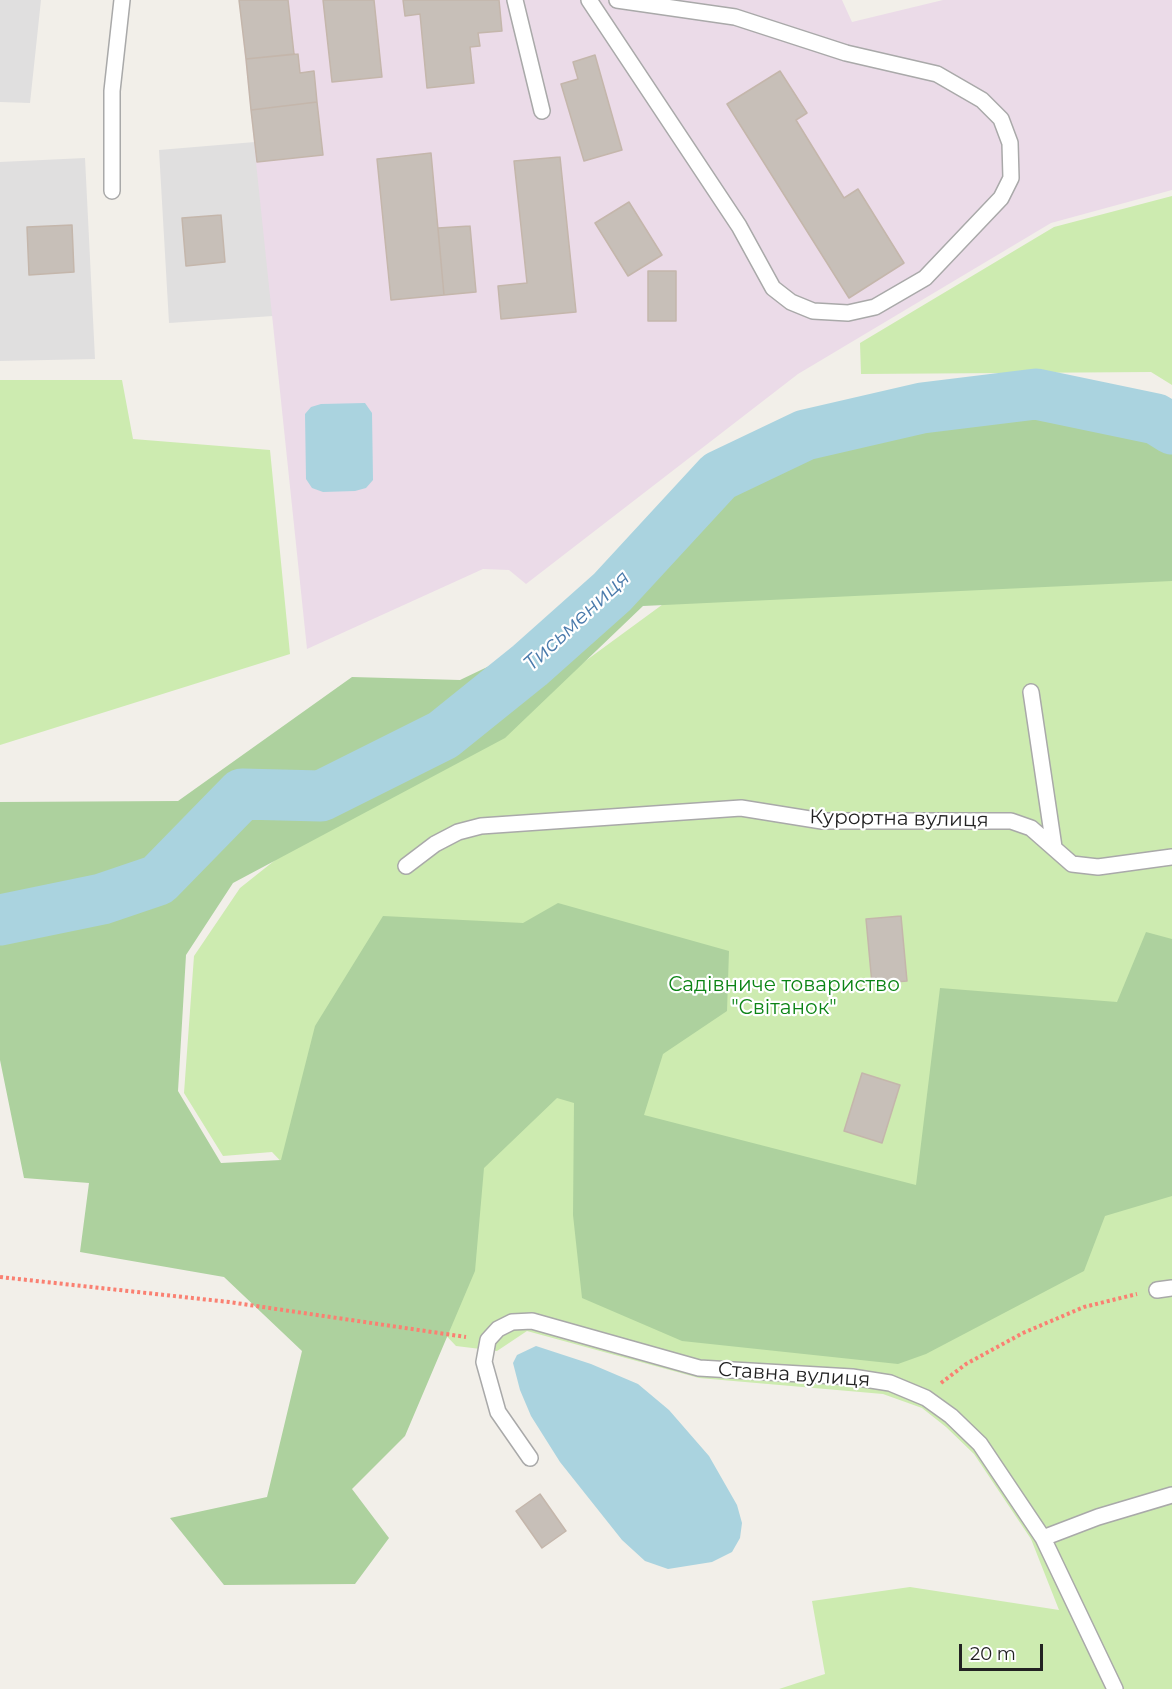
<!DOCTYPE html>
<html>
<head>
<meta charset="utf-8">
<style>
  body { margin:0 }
  #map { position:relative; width:1172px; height:1689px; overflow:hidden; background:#f2efe9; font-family:Montserrat,sans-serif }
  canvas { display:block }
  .scale { position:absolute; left:959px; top:1644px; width:84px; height:27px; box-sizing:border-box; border:3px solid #222; border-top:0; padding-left:8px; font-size:18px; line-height:21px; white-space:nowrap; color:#222; -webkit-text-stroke:4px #fff; paint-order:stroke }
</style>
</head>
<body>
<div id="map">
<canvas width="1172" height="1689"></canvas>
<div class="scale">20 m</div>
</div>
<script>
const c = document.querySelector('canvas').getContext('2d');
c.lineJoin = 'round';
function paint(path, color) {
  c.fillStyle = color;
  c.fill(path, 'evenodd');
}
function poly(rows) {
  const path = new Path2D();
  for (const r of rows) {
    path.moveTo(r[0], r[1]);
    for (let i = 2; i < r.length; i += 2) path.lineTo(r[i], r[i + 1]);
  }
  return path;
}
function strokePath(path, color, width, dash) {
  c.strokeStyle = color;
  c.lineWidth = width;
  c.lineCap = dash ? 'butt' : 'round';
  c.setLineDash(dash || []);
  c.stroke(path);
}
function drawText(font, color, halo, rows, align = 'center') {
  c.font = font + ' Montserrat,sans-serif';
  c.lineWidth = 4.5;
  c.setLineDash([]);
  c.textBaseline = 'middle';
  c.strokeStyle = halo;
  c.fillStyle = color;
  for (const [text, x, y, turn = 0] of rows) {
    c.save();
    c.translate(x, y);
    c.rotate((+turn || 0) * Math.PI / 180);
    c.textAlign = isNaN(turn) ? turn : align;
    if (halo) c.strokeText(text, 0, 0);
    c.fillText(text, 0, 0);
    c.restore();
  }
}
const residential = poly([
  [0,0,41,0,30,103,0,102],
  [255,142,273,316,169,323,159,150],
  [85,158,95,359,0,361,0,162]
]);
const industrial = poly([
  [239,0,842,0,852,22,943,0,1172,0,1172,190,1051,223,798,374,526,584,509,570,483,569,307,649]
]);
const grass = poly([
  [1172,196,1172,385,1151,372,861,374,860,343,1054,227],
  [0,380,122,380,133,439,270,450,290,654,0,745],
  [1172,525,1172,1689,779,1689,825,1674,812,1601,910,1587,1059,1610,1031,1539,974,1454,946,1427,922,1408,883,1394,699,1378,527,1331,497,1351,456,1346,272,1152,223,1156,184,1093,194,956,240,888,284,853,457,755,741,547]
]);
const forest = poly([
  [1035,409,1172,409,1172,581,643,606,505,738,233,883,186,955,178,1091,221,1163,281,1160,315,1026,383,916,523,923,558,903,729,951,727,1011,663,1054,644,1115,916,1185,940,988,1117,1002,1146,932,1172,939,1172,1196,1105,1216,1084,1271,926,1354,898,1364,682,1341,582,1298,573,1215,574,1103,557,1098,484,1168,475,1271,405,1436,352,1489,389,1538,355,1584,224,1585,170,1518,267,1497,302,1351,224,1277,80,1252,89,1183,24,1178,0,1060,0,802,178,801,352,677,460,680,619,604,728,489,810,444,925,418]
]);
const water = poly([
  [365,403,372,413,373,480,366,488,355,491,323,492,312,488,306,479,305,414,311,407,321,404],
  [536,1346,591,1364,638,1384,669,1410,709,1456,737,1505,742,1523,740,1538,732,1552,712,1562,668,1569,645,1561,622,1540,560,1462,531,1416,520,1390,513,1363,517,1355]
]);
const river = poly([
  [0,920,102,899,158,880,242,794,321,796,443,735,530,665,612,592,719,476,805,435,922,408,1036,394,1156,419,1172,429]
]);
const building = poly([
  [239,0,288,0,294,54,246,59,239,0],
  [323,0,374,0,382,77,332,82,323,0],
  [403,0,499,0,502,31,478,33,480,46,470,47,474,83,427,88,420,14,405,16,403,0],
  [298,54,300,73,314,71,317,102,251,110,246,59,298,54],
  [595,55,622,150,584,161,561,84,578,79,573,62,595,55],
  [780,71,807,113,796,120,844,198,858,189,904,263,849,298,727,104,780,71],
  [317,102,323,155,257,162,251,110,317,102],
  [431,153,444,295,391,300,377,159,431,153],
  [560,157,576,312,501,319,498,286,527,283,514,161,560,157],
  [629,202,662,255,628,276,595,223,629,202],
  [221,215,225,262,186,266,182,218,221,215],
  [72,225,74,272,29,275,27,227,72,225],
  [470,226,476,292,444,295,438,228,470,226],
  [648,271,676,271,676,321,648,321,648,271],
  [901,916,907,981,872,984,866,919,901,916],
  [862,1073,900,1085,882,1143,844,1131,862,1073],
  [540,1494,566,1531,542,1548,516,1511,540,1494]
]);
const path = poly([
  [0,1277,229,1302,466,1337],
  [941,1383,966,1364,1023,1333,1084,1307,1137,1294]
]);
const lane = poly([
  [515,0,542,111],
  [589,0,739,226,773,288,791,302,813,311,848,313,875,307,925,278,1001,198,1011,178,1010,143,1001,119,982,100,937,74,846,53,735,17,617,0],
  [112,191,112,91,122,0],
  [1031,692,1054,847],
  [406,866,435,844,458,832,481,826,741,808,822,821,1011,821,1031,828,1072,864,1098,867,1172,857],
  [1157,1290,1172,1288],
  [530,1458,498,1412,484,1362,488,1340,498,1329,512,1322,532,1321,699,1368,852,1377,890,1383,926,1398,951,1416,980,1444,1043,1538,1115,1689],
  [1043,1538,1098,1517,1172,1495]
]);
const streetNames = [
  ["Курортна вулиця",899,819,1],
  ["Ставна вулиця",794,1375,4]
];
const parkNames = [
  ["Садівниче товариство",784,985],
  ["\"Світанок\"",784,1008]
];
const waterNames = [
  ["Тисьмениця",577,621,-43]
];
paint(residential, '#e0dfdf');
paint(industrial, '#ebdbe8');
paint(grass, '#cdebb0');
paint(forest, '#add19e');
paint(water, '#aad3df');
strokePath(river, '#aad3df', 51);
paint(building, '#c7bfb8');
strokePath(building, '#c4b6ab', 1.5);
strokePath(lane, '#a9a9a9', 18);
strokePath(path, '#fa8072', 4, [3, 3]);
strokePath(lane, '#fff', 15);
drawText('20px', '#222', '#fff', streetNames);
drawText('20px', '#0c8416', '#fff', parkNames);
drawText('italic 21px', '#4a7aab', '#fff', waterNames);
</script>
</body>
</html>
